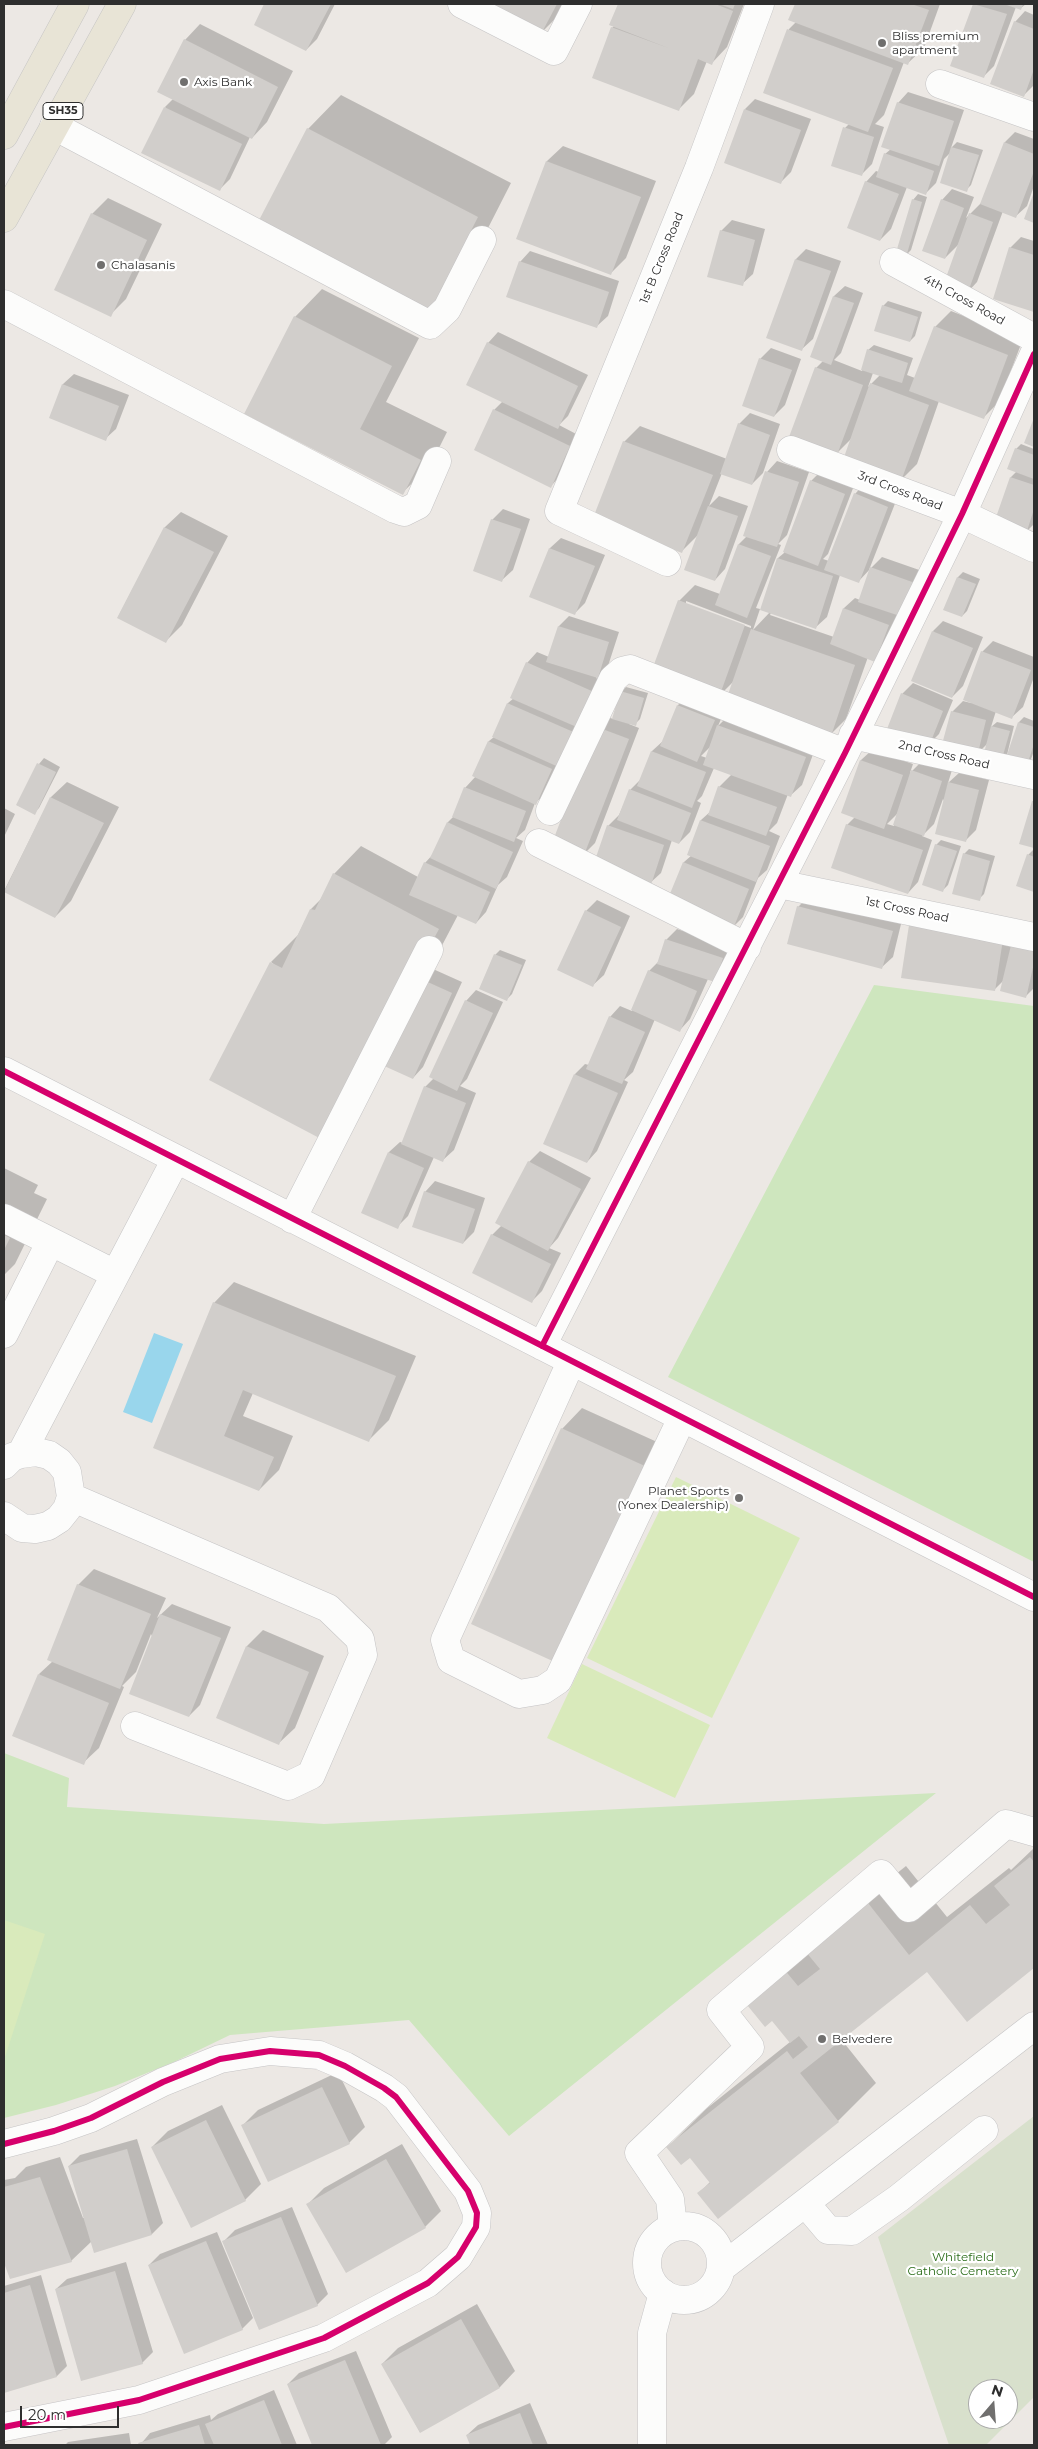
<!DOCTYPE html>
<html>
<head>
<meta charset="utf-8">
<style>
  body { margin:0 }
  #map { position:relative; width:1038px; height:2449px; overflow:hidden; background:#ece8e4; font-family:Montserrat,sans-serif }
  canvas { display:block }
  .frame { position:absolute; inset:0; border:5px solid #2e2e2e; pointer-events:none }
  .north { position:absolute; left:968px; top:2379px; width:50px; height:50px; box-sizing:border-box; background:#fff; border:1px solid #ababab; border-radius:50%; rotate:18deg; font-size:14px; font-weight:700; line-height:20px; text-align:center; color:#2e2e2e }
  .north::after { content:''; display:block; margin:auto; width:18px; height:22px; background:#706f6e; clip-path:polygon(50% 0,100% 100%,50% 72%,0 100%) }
  .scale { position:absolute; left:20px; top:2406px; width:99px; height:22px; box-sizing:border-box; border:2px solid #2e2e2e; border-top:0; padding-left:6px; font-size:15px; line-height:18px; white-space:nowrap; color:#2e2e2e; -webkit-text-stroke:4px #fff; paint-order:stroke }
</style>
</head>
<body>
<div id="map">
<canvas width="1038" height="2449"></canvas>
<div class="frame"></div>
<div class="north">N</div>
<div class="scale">20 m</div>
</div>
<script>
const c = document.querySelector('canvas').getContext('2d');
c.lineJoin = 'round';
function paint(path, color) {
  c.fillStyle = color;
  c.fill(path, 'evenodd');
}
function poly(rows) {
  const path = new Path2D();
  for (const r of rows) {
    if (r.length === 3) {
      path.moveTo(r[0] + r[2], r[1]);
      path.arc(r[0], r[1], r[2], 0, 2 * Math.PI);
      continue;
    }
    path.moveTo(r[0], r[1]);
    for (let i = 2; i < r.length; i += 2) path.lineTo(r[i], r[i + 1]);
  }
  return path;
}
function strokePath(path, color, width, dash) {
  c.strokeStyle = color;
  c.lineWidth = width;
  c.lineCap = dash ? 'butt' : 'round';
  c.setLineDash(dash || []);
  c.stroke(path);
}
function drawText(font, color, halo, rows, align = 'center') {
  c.font = font + ' Montserrat,sans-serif';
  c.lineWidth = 4.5;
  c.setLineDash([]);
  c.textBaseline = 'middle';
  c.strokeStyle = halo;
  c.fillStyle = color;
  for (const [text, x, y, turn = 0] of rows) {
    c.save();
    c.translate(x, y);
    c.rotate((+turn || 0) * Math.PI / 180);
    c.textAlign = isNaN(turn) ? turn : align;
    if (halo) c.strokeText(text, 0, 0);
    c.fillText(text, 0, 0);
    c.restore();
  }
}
const green = poly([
  [874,985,1034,1006,1034,1562,668,1377],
  [4,1753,69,1778,67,1807,324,1824,936,1793,509,2136,409,2020,230,2035,174,2062,115,2086,56,2105,4,2118]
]);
const cemetery = poly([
  [1034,2116,1034,2397,986,2445,949,2445,878,2237],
  [978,2389,1008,2389,1008,2419,978,2419]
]);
const pitch = poly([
  [676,1477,800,1538,712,1718,587,1658],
  [582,1664,710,1725,675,1798,547,1738],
  [4,1920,45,1934,4,2060]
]);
const water = poly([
  [154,1333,183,1344,152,1423,123,1412]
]);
const shadow = poly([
  [266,4,335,4,317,39,306,50,255,24],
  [484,4,570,4,541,33],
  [619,4,744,4,727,47,712,63,707,61,694,94,678,110,612,28,615,25,611,24],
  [796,4,940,4,924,48,908,63,904,62,884,115,875,124,884,127,872,164,862,174,845,128,849,124,765,92,789,29,796,22,790,20],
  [974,4,1026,4,1021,8,1016,7,994,66,984,76,952,65],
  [1025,11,1034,15,1034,85,1024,95,1015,22],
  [200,24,293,71,267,122,252,138,250,137,230,179,220,189,165,107,173,99,185,40],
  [908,92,964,110,951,148,957,142,983,150,971,185,966,190,950,153,944,159,936,183,926,193,907,187,891,229,880,240,866,182,876,171,879,172,885,154,891,149,898,103],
  [341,95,511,183,462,279,428,312,308,129],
  [755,99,811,119,791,172,781,182,745,109],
  [1015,132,1034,139,1034,186,1027,206,1016,216,1003,211,977,282,967,293,960,243,945,258,942,200,952,189,974,197,966,218,981,203,1005,142],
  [563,146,656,181,626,258,611,273,518,238,547,161],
  [918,194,927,197,911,250,906,255,913,200],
  [108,198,162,224,126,299,110,315,92,214],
  [732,220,765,229,753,274,742,284,721,231],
  [1021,237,1034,241,1034,311,995,298,1010,248],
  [806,249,841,261,813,339,802,349,768,337,796,259],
  [530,251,619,281,608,316,597,326,520,262],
  [845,286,863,293,841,353,834,360,862,371,868,350,874,345,913,358,907,375,915,378,935,327,951,311,1023,339,999,402,983,418,939,401,917,464,901,480,851,439,837,453,816,368,823,361,812,357,834,296],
  [873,373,880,375,868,387],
  [322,289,419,338,386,402,447,432,430,466,402,493,246,414,295,317],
  [888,301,922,312,915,336,910,341,883,306],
  [498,332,588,375,568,416,559,425,580,436,561,475,551,486,494,410,503,401,488,343],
  [771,348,801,359,785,405,774,416,760,359],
  [74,374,129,395,116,429,105,439,50,417,63,384],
  [750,413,780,424,763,473,752,484,722,473,709,506,719,496,748,506,725,569,715,580,699,534,682,551,624,442,640,426,727,459,739,424],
  [1021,444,1034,449,1034,524,1025,533,996,523,1011,477,1017,471,1016,449],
  [777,461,809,472,787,535,778,544,781,545,756,608,760,609,753,630,770,612,762,610,778,558,784,553,811,481,822,470,855,483,828,554,823,559,829,561,855,494,865,483,898,496,869,570,882,557,925,572,886,649,875,660,868,657,846,719,830,735,734,681,717,698,679,601,695,585,720,594,739,544,747,536,767,472],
  [871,568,860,600,855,598,844,608,834,637,770,615,771,613,816,627,827,617,840,575,858,582],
  [686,601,751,626,751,628,686,604],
  [503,509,530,519,513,570,502,580,492,520],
  [181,512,228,536,182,625,166,641,118,617,165,527],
  [561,538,605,555,585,603,575,613,531,596,550,548],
  [963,572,980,579,967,611,962,616,945,609,958,577],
  [569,616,619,632,608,666,596,678,604,681,547,793,535,803,525,830,516,838,523,841,507,877,498,885,486,912,476,923,458,915,427,974,433,969,462,982,423,1067,413,1078,271,962,298,935,311,909,321,899,334,874,361,846,418,877,425,863,434,853,448,822,454,816,465,788,476,776,474,775,489,741,494,737,508,703,514,698,527,663,537,652,549,657,559,626],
  [943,621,983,637,963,686,952,697,933,631],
  [993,641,1034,657,1034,677,1023,707,1012,717,996,711,991,727,997,722,1014,726,1007,755,1001,761,987,744,976,755,952,712,963,701,971,703,982,652],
  [913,683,953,700,939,734,929,744,902,694],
  [626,687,648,693,640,719,635,724,630,723,629,724,639,728,595,843,584,854,554,842,608,717,613,719,621,692],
  [689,695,725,710,718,726,729,715,816,746,802,785,791,795,788,794,777,823,769,831,780,836,767,870,758,878,743,917,732,928,668,901,684,862,692,855,688,854,701,820,711,811,719,787,732,774,714,768,702,796,697,801,701,803,690,832,679,843,672,840,661,873,650,883,608,826,619,815,630,790,641,779,652,751,663,741,678,705],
  [711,746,707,758,701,756],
  [1024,717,1034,721,1034,751,1030,762,1025,767,1019,722],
  [872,750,913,764,910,773,923,760,952,770,948,783,960,772,989,780,976,830,965,841,943,799,934,824,922,836,932,840,918,882,908,893,847,825,855,817,843,813,861,760],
  [898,813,894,826,887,824],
  [44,758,60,767,39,808,34,813,17,805,39,764],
  [67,782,119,807,71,901,55,917,4,891,51,797],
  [4,808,15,814,4,837],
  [941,840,961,846,948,885,943,890,936,845],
  [969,849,995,856,984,894,979,899,964,854],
  [1034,849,1034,890,1018,885,1028,855],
  [809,896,902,920,893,957,882,967,798,907],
  [597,900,630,916,604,975,593,985,586,911],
  [677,929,733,947,726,970,708,979,690,1019,680,1030,655,1019,633,1072,624,1080,628,1082,597,1151,587,1162,575,1074,585,1064,589,1065,610,1017,620,1006,632,1011,649,971,659,961,666,940],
  [1034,933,1034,988,1026,996,1003,981,994,990,903,977],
  [500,950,526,960,512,994,507,999,495,955],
  [476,990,503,1002,467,1079,460,1086,476,1093,454,1150,443,1160,434,1157,408,1216,397,1227,389,1152,400,1142,403,1143,425,1087,434,1078,466,1001],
  [540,1151,591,1178,558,1238,549,1248,561,1253,542,1291,531,1302,492,1235,502,1225,497,1222,529,1162],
  [4,1168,38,1185,34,1193,47,1199,15,1264,4,1275],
  [435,1181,485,1198,474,1232,463,1243,425,1192],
  [234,1282,416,1356,389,1420,369,1440,253,1393,243,1416,293,1436,279,1470,259,1490,155,1448,214,1303],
  [582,1408,666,1446,473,1624,562,1429],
  [94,1569,166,1598,157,1618,172,1604,231,1627,200,1705,189,1716,151,1634,136,1672,122,1686,124,1687,99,1748,83,1763,39,1674,53,1661,78,1585],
  [263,1630,324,1656,295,1728,279,1743,217,1717,247,1646],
  [1034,1848,1034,1967,967,2020,927,1970,841,2039,876,2083,838,2121,718,2217,699,2193,711,2181,690,2156,668,2147,706,2109,790,2042,772,2019,745,2000,846,1914,906,1866,947,1917,1009,1868,1011,1870],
  [338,2072,365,2127,349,2143,242,2126,258,2110],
  [222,2105,261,2184,245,2200,152,2147,168,2131],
  [137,2139,163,2223,152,2234,95,2251,92,2241,71,2261,11,2277,4,2260,4,2180,15,2178,26,2167,60,2157,83,2218,85,2218,69,2166,80,2155],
  [402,2144,441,2211,425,2227,346,2271,308,2204,324,2188],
  [292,2207,328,2294,317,2305,224,2241,235,2230],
  [217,2232,253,2318,242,2329,149,2265,160,2254],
  [126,2262,153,2352,142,2363,56,2289,67,2279],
  [41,2275,67,2366,57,2376,4,2391,4,2286],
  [477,2304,515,2371,500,2387,420,2432,382,2364,398,2348],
  [356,2351,392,2437,384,2445,314,2445,288,2384,299,2373],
  [274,2390,297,2445,140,2445,150,2433,210,2415,211,2420,218,2414],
  [530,2403,548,2445,472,2445,467,2435,478,2425],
  [129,2433,131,2445,65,2445,68,2442]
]);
const building = poly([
  [264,4,331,4,306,51,254,25],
  [481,4,557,4,541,34],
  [618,4,715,4,733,11,712,65,698,59,679,111,592,78,611,27,671,49,609,25],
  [719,4,735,4,733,9],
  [795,4,911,4,929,10,908,65,788,20],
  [973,4,1007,14,984,78,950,66],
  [1004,4,1023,4,1021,10],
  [1014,21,1034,29,1034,69,1024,97,990,84],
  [787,29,893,68,868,132,763,93],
  [184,39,278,87,252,139,157,92],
  [897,102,954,121,939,166,881,147],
  [164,107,242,144,220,191,141,153],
  [744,109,801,130,781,184,724,163],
  [843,127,874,137,862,176,831,166],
  [307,128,478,217,429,313,257,224],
  [1004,142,1034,154,1034,171,1016,218,980,204],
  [951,147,979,155,967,192,940,183],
  [884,153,934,171,926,195,876,177],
  [546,161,641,197,611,275,516,239],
  [865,181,899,194,880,241,847,228],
  [1034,192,1034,223,1024,219],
  [912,199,922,202,906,257,897,249],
  [941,199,964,208,945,259,922,251],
  [91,213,147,240,111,317,54,290],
  [969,213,993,222,967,295,943,286],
  [720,230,755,240,743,286,707,277],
  [1009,247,1034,255,1034,312,993,299],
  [795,259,831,271,802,351,766,338],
  [519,261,609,292,597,328,506,297],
  [833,296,854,303,831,365,810,357],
  [882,305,918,317,910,342,874,331],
  [294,316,392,366,360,429,421,460,403,495,244,414],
  [934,326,1008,355,984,419,909,391],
  [487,342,578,386,558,429,466,385],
  [867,349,908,363,902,383,861,370],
  [759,358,792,370,774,417,742,406],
  [815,367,863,385,837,455,789,437],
  [870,383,929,405,901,481,843,460],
  [62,384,119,406,106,441,49,418],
  [493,409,570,446,551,488,474,450],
  [1034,418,1034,447,1024,443],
  [738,423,770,435,752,485,720,474],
  [623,441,713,475,682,553,593,518],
  [1015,448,1034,455,1034,479,1007,469],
  [765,471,799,482,777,547,743,536],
  [1010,477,1034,485,1034,509,1026,534,994,523],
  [810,480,845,494,818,566,783,552],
  [854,493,888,507,859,583,824,570],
  [708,506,738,516,715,581,684,570],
  [491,519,521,529,502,582,473,571],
  [164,527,214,552,166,643,117,618],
  [738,544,771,556,747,618,715,605],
  [549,548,595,566,575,615,529,597],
  [777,558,833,576,816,629,760,610],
  [870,567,915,583,903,617,858,602],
  [957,577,976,584,962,617,943,610],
  [678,600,745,625,718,700,650,675],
  [843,608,889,625,875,662,830,644],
  [558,626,609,642,598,678,546,662],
  [751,629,855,665,831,736,726,700],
  [932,631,973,648,952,698,911,681],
  [981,651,1031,670,1012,719,963,700],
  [526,662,594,692,579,728,510,698],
  [620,691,644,698,636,726,612,719],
  [901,693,943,711,929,746,887,729],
  [507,703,578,734,563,769,492,737],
  [677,705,715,720,697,762,660,746],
  [951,711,986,720,977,757,941,748],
  [1018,722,1034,727,1034,744,1026,768,1005,761],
  [717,725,806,757,791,797,703,765],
  [991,726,1010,731,1001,762,983,757],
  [597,727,629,739,584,855,552,843],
  [488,741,552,769,536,805,472,776],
  [651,751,706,772,692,808,637,786],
  [860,760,903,775,884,829,841,813],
  [37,763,56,772,35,815,16,805],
  [911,770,942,781,924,836,893,825],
  [948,782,979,790,966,842,935,834],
  [718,786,777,807,766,836,708,815],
  [464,787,526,811,514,842,452,817],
  [629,789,691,813,679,844,617,820],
  [50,797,104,823,55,918,4,892],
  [1032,801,1034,801,1034,848,1019,844],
  [700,820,770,846,756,882,687,855],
  [447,822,513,852,496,889,430,858],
  [846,824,923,850,908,894,831,868],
  [607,825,664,845,651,885,593,866],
  [935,844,957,851,943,892,922,885],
  [963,853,990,861,980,901,952,894],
  [1027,854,1034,857,1034,892,1016,886],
  [424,862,490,892,476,924,409,895],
  [683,862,749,889,733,929,667,901],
  [333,873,439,929,325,1141,209,1080,270,962,282,968,310,909,315,910],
  [797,906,893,931,882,969,787,944],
  [585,910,621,927,593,987,557,970],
  [909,925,1003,939,995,991,901,978],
  [665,939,723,958,715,982,657,964],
  [1012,941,1034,946,1034,963,1026,998,1000,991],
  [494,954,522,965,507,1001,479,989],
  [648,970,697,991,680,1032,631,1010],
  [421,979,452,993,413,1079,382,1065],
  [465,1000,493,1013,457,1091,429,1077],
  [609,1016,645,1032,622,1084,586,1069],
  [574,1074,618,1093,587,1163,543,1144],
  [424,1086,466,1103,443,1162,401,1144],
  [388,1152,424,1168,398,1229,361,1213],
  [528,1161,581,1189,548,1251,495,1223],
  [424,1191,475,1209,463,1244,412,1227],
  [491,1234,551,1264,532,1303,472,1273],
  [4,1235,10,1238,4,1250],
  [213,1302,396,1376,369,1442,243,1390,224,1436,274,1457,259,1491,153,1448],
  [561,1428,647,1467,557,1663,471,1624],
  [77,1584,151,1614,120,1689,47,1660],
  [160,1614,221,1638,189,1717,129,1694],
  [246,1646,309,1672,279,1745,216,1718],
  [38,1674,109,1703,84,1765,12,1736],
  [1030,1857,1034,1862,1034,1968,967,2022,927,1972,800,2073,839,2122,718,2219,697,2193,710,2183,690,2158,681,2165,666,2147,787,2051,793,2059,808,2047,799,2036,790,2043,772,2021,765,2027,743,2000,783,1968,798,1986,820,1969,806,1952,868,1903,909,1955,970,1905,986,1924,1010,1905,994,1886],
  [322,2087,350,2144,268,2182,241,2125],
  [206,2120,246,2201,191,2228,151,2147],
  [127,2149,152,2235,94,2253,68,2166],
  [386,2159,426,2228,346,2273,306,2204],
  [40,2177,72,2262,10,2279,4,2263,4,2187],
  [281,2217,318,2306,259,2330,222,2241],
  [206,2241,243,2330,184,2354,148,2265],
  [115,2271,143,2364,81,2381,55,2289],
  [30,2285,57,2377,4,2393,4,2293],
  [461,2319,500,2388,420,2433,381,2364],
  [345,2360,381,2445,312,2445,287,2384],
  [264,2400,282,2445,214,2445,205,2424],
  [520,2413,533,2445,470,2445,466,2435],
  [199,2425,205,2445,139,2445,138,2443]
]);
const minor = poly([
  [462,4,554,51,578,4],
  [940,84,1034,117],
  [54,126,430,325,447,309,482,240],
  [894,262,1034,338],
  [4,304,395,509,404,512,418,505,437,461],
  [791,450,962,514,1034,548],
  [667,562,559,511,699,168,760,4],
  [853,735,1034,775],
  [550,811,613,679,622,671,630,669,845,753],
  [539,843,747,947],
  [779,884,1034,937],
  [4,1071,1034,1597],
  [4,1218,115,1274],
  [292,1219,429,950],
  [4,1334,50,1243],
  [542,1346,845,753,962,514,1034,354],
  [571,1362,445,1640,451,1660,519,1694,543,1690,558,1680,682,1418],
  [21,1454,176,1159],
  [4,1465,12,1457,21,1454,36,1452,49,1455,59,1462,67,1472,71,1497,67,1509,59,1519,48,1526,35,1529,22,1528,4,1516],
  [71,1497,328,1608,360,1639,363,1655,311,1775,288,1786,135,1726],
  [4,2144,54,2131,91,2118,163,2082,220,2059,270,2051,319,2055,345,2066,384,2088,396,2097,468,2191,477,2213,476,2227,458,2257,428,2283,324,2338,139,2400,4,2427],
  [806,2204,828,2230,852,2231,899,2198,984,2130],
  [684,2263,37],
  [673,2227,670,2199,639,2153,750,2047,721,2010,881,1874,909,1908,1006,1824,1034,1832],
  [721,2268,1034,2026],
  [652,2445,652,2333,663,2293]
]);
const major = poly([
  [4,135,75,4],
  [4,218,122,4]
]);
const cycleway = poly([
  [4,1071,1034,1597],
  [542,1346,845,753,962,514,1034,354],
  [4,2144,54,2131,91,2118,163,2082,220,2059,270,2051,319,2055,345,2066,384,2088,396,2097,468,2191,477,2213,476,2227,458,2257,428,2283,324,2338,139,2400,4,2427]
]);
const markers = [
  [882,43,5,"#706f6e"],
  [184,82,5,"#706f6e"],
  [101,265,5,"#706f6e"],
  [739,1498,5,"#706f6e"],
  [822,2039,5,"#706f6e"]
];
const shields = [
  [63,111,40]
];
const shieldNames = [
  ["SH35",63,111]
];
const poiNames = [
  ["Bliss premium",892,36],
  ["apartment",892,50],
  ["Axis Bank",194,82],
  ["Chalasanis",111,265],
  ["Planet Sports",729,1491,"right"],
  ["(Yonex Dealership)",729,1505,"right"],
  ["Belvedere",832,2039]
];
const streetNames = [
  ["1st B Cross Road",662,258,-68],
  ["4th Cross Road",964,300,29],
  ["3rd Cross Road",900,491,21],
  ["2nd Cross Road",944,755,13],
  ["1st Cross Road",907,910,12]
];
const parkNames = [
  ["Whitefield",963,2257],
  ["Catholic Cemetery",963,2271]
];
paint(green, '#cee6be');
paint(cemetery, '#d8e0cc');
paint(pitch, '#d9eabb');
paint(water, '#99d6ec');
paint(shadow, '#0003');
paint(building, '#d1cecb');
strokePath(minor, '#c5c4c5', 29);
strokePath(major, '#c6c5c4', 29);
strokePath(minor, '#fcfcfb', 28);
strokePath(major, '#e8e4d6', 28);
strokePath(cycleway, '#d6006c', 6);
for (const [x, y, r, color] of markers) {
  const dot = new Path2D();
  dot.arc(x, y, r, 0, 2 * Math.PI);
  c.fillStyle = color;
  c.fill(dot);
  strokePath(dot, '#fff', 2);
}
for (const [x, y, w] of shields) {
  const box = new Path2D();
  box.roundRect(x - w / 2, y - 8.5, w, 17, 4);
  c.fillStyle = '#fff';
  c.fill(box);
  strokePath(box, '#2e2e2e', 1);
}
drawText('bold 11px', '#2e2e2e', null, shieldNames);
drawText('12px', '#2e2e2e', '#fff', poiNames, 'left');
drawText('12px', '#2e2e2e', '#fff', streetNames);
drawText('12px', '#2c6e1b', '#fff', parkNames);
</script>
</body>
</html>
